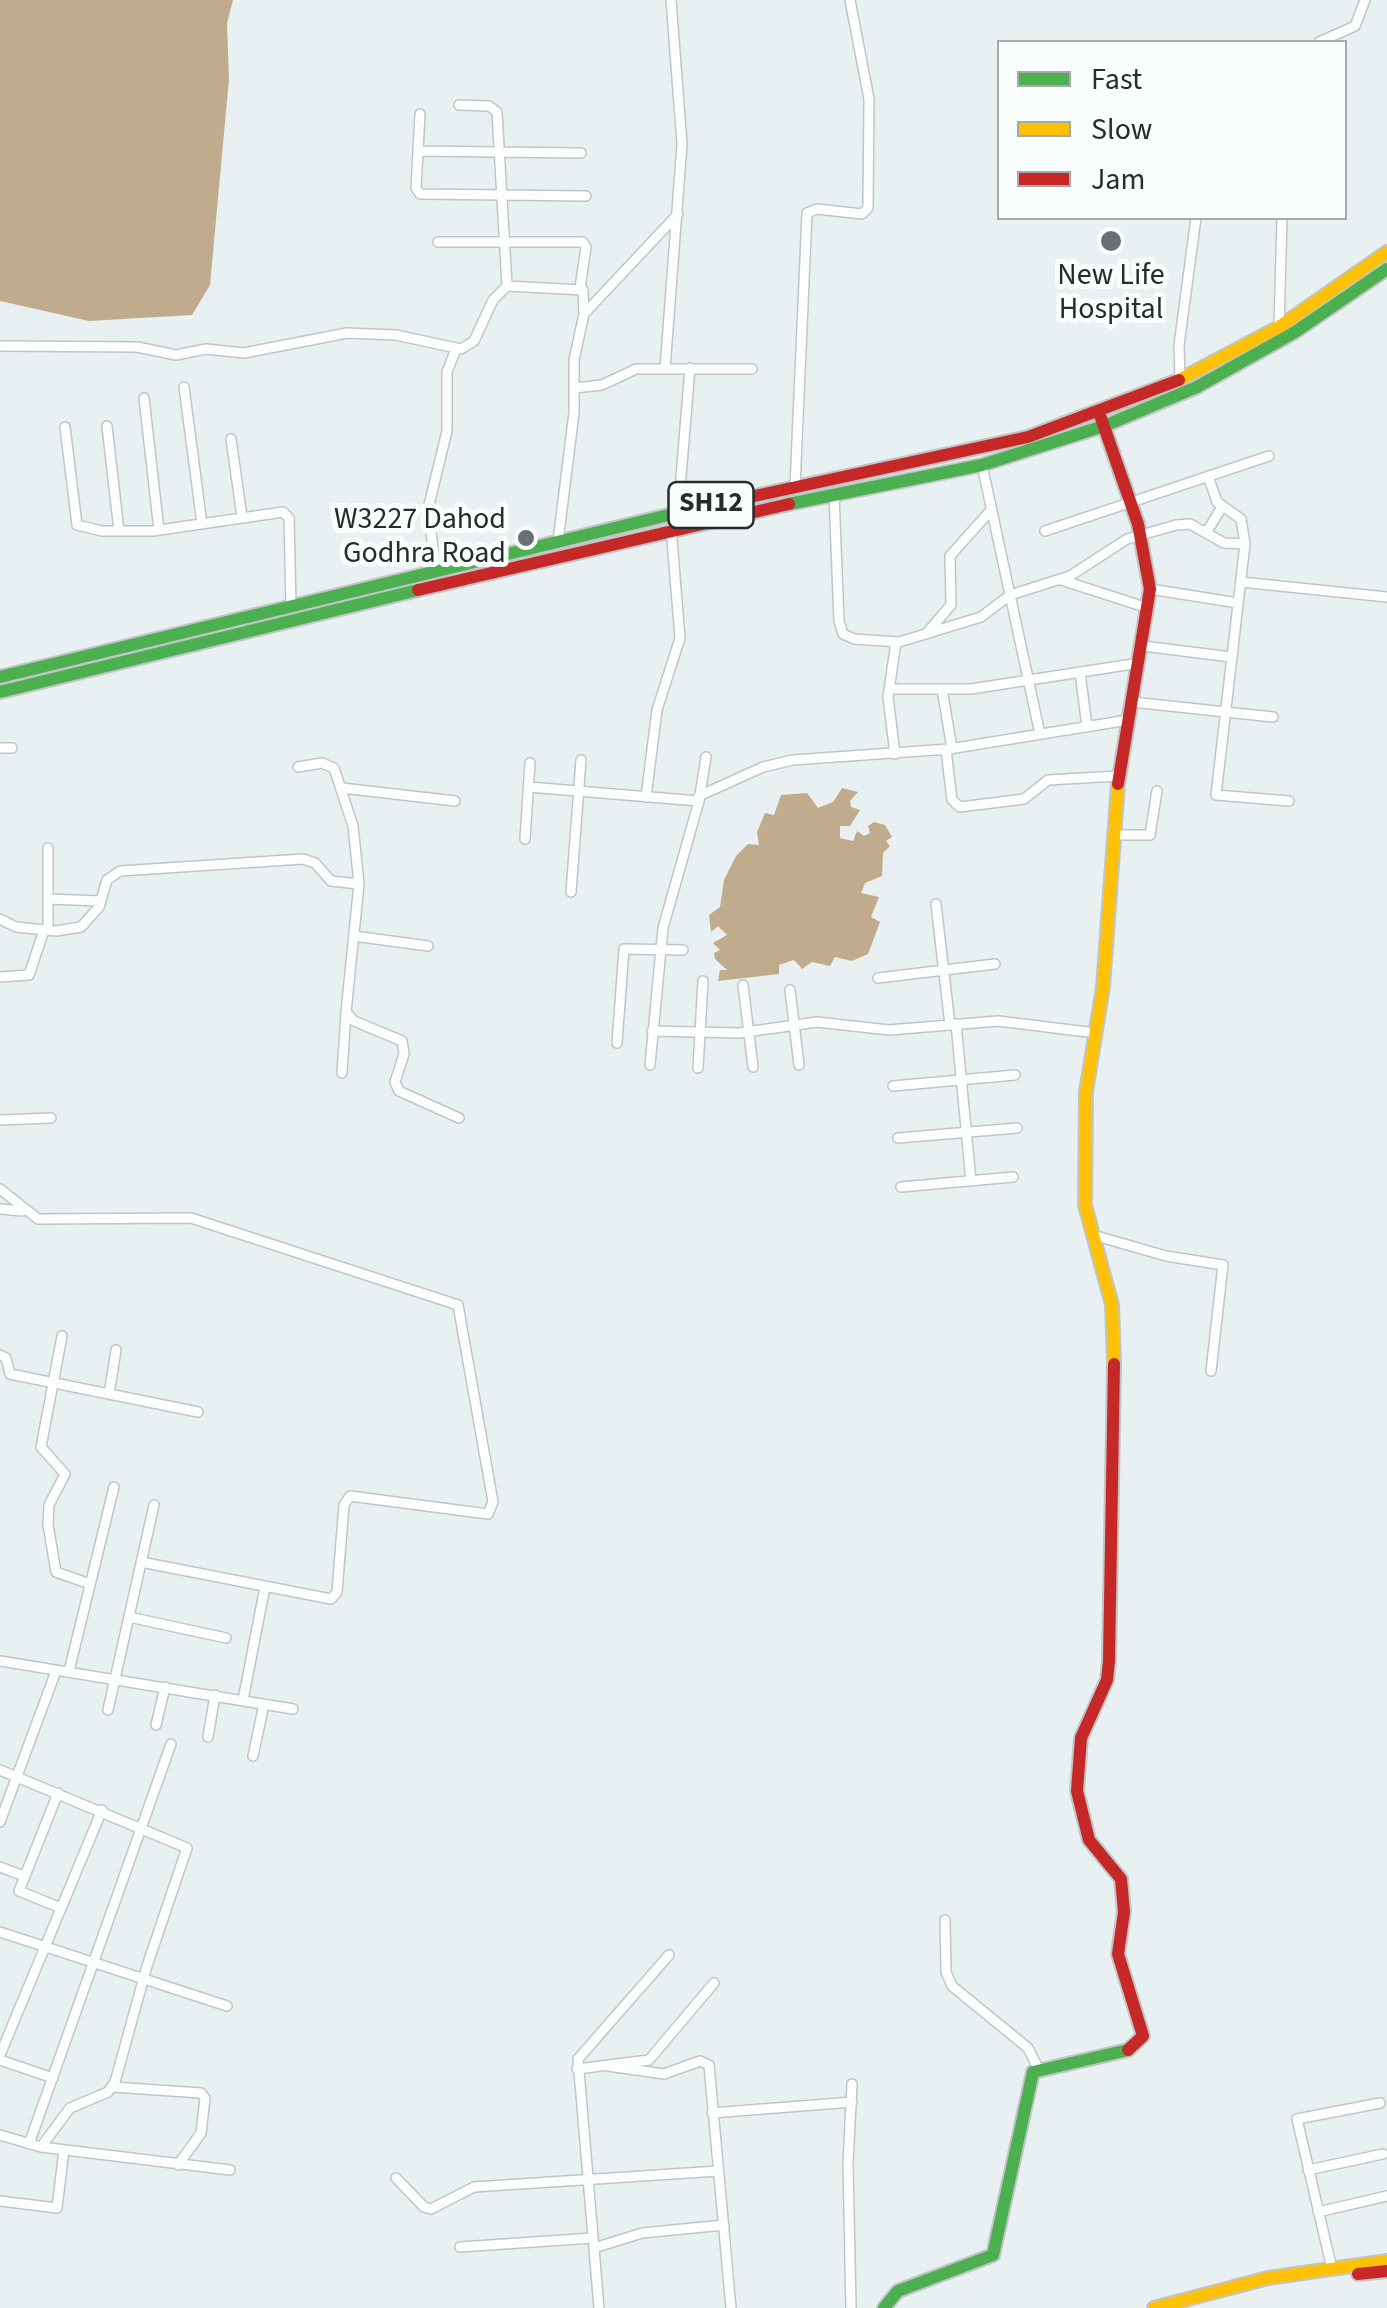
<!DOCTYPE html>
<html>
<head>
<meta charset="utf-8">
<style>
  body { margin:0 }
  #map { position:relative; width:1387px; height:2308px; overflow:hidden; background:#e9f0f2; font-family:"Source Sans 3",sans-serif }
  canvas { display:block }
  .legend { position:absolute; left:997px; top:40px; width:350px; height:180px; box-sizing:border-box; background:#fafdfe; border:2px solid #a5a9aa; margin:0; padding:12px 18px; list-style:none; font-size:30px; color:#262b2d }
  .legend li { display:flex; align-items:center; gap:20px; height:50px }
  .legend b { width:50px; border:2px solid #a5a9aa }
</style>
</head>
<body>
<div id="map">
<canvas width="1387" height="2308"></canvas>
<ul class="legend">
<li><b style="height:12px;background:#4caf50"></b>Fast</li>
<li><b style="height:12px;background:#ffc107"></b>Slow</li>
<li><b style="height:12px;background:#c62828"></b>Jam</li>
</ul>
</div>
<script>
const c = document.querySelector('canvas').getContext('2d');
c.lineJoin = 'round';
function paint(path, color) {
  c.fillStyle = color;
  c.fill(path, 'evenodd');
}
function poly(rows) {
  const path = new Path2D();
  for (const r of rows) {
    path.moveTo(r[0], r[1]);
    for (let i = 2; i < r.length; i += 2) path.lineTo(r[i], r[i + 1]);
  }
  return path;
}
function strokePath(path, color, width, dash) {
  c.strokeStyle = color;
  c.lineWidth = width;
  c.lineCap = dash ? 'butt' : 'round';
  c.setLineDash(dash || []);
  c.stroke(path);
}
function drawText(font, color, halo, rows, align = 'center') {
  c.font = font + ' "Source Sans 3",sans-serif';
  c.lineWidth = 10;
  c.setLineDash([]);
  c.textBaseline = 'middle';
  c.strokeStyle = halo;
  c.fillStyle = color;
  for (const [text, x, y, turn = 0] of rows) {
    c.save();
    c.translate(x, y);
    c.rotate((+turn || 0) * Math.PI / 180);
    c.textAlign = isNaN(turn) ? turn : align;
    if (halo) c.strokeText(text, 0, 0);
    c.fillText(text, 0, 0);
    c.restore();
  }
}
const water = poly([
  [0,0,233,0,227,23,229,79,210,285,192,315,89,321,0,301],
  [842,788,858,792,850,801,851,807,860,810,850,826,840,826,840,838,853,841,857,831,864,836,870,833,868,826,874,822,885,825,892,837,886,841,890,846,883,853,882,876,865,883,861,893,879,897,871,917,880,922,868,954,852,961,835,957,830,966,812,962,802,969,794,960,779,965,779,974,718,981,720,970,727,970,715,959,714,953,720,950,713,943,727,935,718,926,711,932,709,915,720,907,724,880,736,856,748,844,759,845,757,832,765,813,774,815,781,795,807,793,818,808,833,802]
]);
const street = poly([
  [1319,42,1355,26,1365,0],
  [459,105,489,106,497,112,507,286,583,290,584,314,574,360,574,413,558,541],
  [420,114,416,188,420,194,586,196],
  [418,151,581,153],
  [438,242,583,242,586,247,580,288],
  [584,314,678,214],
  [1279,327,1282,218],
  [0,346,137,347,176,355,206,349,244,353,347,333,396,335,461,349,474,341,493,300,507,286],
  [665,369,682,144,671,0],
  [1180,380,1179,345,1196,218],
  [184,387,202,524],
  [575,388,602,385,636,369,752,369],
  [144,398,159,530],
  [107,426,119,531],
  [65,427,77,525,102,531,153,531,283,512,289,518,291,606],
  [231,439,242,517],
  [982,465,1040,734],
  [1208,476,1217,502,1241,519,1245,544,1216,795,1289,801],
  [795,487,807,213,817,209,862,214,868,208,869,99,850,0],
  [834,495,839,621,843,634,854,639,899,642,981,617,1010,595,1070,576,1127,539,1176,525,1190,524,1224,543,1245,544],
  [678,513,690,368],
  [1045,531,1269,456],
  [1206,533,1222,507],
  [436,571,428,509,447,431,447,372,456,349],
  [1061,580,1148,608],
  [1241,582,1387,597],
  [1150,589,1238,603],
  [926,634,951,605,950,556,991,510],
  [1143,646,1231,657],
  [1080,672,1087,727],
  [889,689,971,689,1139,663],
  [942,689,952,749],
  [1132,702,1273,717],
  [0,748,12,748],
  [946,750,952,800,960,807,1024,799,1048,780,1118,776],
  [895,754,888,697,896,642],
  [298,767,322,763,334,768,353,826,359,884,346,1012,354,1021,402,1041,404,1054,395,1082,399,1091,459,1118],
  [529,787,699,801],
  [342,788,455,801],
  [699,796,763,767,793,760,949,749,1128,720],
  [646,797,657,710,680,638,671,528],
  [1113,835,1150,835,1157,791],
  [525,839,530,763],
  [571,892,581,760],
  [48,899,101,901],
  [936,904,950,1025],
  [0,919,16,927,56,931,81,927,99,907,107,880,120,871,303,859,315,863,331,881,359,884],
  [48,930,48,848],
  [354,936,428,946],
  [0,977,29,975,44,930],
  [878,978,995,964],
  [743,985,753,1067],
  [790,990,799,1065],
  [956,1024,971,1181],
  [652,1031,739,1033,817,1022,889,1030,998,1021,1096,1033],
  [617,1043,624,949,683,950],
  [650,1065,663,928,699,801,706,757],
  [698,1068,703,981],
  [342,1073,346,1012],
  [893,1086,1015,1075],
  [0,1120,51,1118],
  [898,1138,1017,1128],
  [901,1187,1013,1177],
  [0,1189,38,1219,191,1218,458,1305,493,1502,488,1514,350,1496,344,1505,337,1592,331,1599,141,1562],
  [0,1209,22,1211],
  [1093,1235,1166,1256,1223,1265,1211,1371],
  [62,1336,41,1447,65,1474,49,1505,48,1525,56,1572,90,1584],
  [0,1355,6,1358,10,1374,198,1412],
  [109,1394,116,1350],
  [129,1617,226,1638],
  [0,1661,293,1709],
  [69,1671,114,1487],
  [243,1700,265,1587],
  [108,1710,154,1505],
  [156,1725,165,1687],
  [208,1737,215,1695],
  [253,1756,264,1704],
  [0,1770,187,1848,147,1966,115,2082,108,2092,70,2108,41,2147],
  [58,1793,19,1891,61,1908],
  [0,1822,56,1671],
  [0,1867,24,1876],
  [945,1920,946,1972,952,1986,1028,2048,1038,2068],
  [0,1932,227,2006],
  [0,2055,102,1810],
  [0,2060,53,2078],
  [608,2066,664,2074,700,2061,709,2065,731,2308],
  [577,2069,649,2060,714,1983],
  [113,2087,201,2093,205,2098,201,2133,178,2165],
  [712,2113,852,2102],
  [0,2135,41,2147,230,2170],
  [29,2144,171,1744],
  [1308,2170,1383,2154],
  [396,2178,424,2207,431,2209,474,2187,718,2171],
  [0,2201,57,2208,64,2150],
  [1318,2212,1387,2196],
  [460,2247,593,2238],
  [594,2248,642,2233,724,2225],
  [1332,2269,1297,2119,1380,2103],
  [599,2308,578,2059,669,1955],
  [851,2308,848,2163,852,2084]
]);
const fast = poly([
  [789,504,982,465,1104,426,1197,387,1295,332,1387,269],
  [0,677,685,511],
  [0,692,418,590],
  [884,2308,898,2291,993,2255,1033,2072,1128,2050]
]);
const slow = poly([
  [1179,380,1279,327,1387,252],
  [1114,1364,1112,1305,1085,1205,1086,1092,1103,987,1118,784],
  [1154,2308,1268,2278,1387,2261]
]);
const jam = poly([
  [1101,418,1138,524,1150,589,1118,784],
  [685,511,1028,437,1179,380],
  [418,590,789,504],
  [1114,1364,1109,1661,1107,1680,1081,1738,1077,1791,1089,1840,1121,1879,1124,1912,1118,1954,1143,2036,1128,2050],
  [1358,2274,1387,2271]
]);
const markers = [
  [1111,241,12,"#6a7072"],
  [526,538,10,"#6a7072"]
];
const shields = [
  [711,505,85]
];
const shieldNames = [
  ["SH12",711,505]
];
const poiNames = [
  ["New Life",1111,277],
  ["Hospital",1111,311],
  ["W3227 Dahod",506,521,"right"],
  ["Godhra Road",506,555,"right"]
];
paint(water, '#c0ac8d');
strokePath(street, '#c0c6c8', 12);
strokePath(fast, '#c0c6c8', 16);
strokePath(slow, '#c0c6c8', 16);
strokePath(jam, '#c0c6c8', 16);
strokePath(street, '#fcfdfd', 9);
strokePath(fast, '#4caf50', 12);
strokePath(slow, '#ffc107', 12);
strokePath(jam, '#c62828', 12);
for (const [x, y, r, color] of markers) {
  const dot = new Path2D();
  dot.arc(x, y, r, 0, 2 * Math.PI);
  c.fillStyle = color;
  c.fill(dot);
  strokePath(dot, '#fafdfe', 4);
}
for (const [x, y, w] of shields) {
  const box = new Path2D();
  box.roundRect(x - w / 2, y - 23, w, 46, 8);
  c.fillStyle = '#fafdfe';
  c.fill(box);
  strokePath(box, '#262b2d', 2.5);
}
drawText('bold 28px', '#262b2d', null, shieldNames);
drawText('30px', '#262b2d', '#fafdfe', poiNames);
</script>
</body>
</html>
